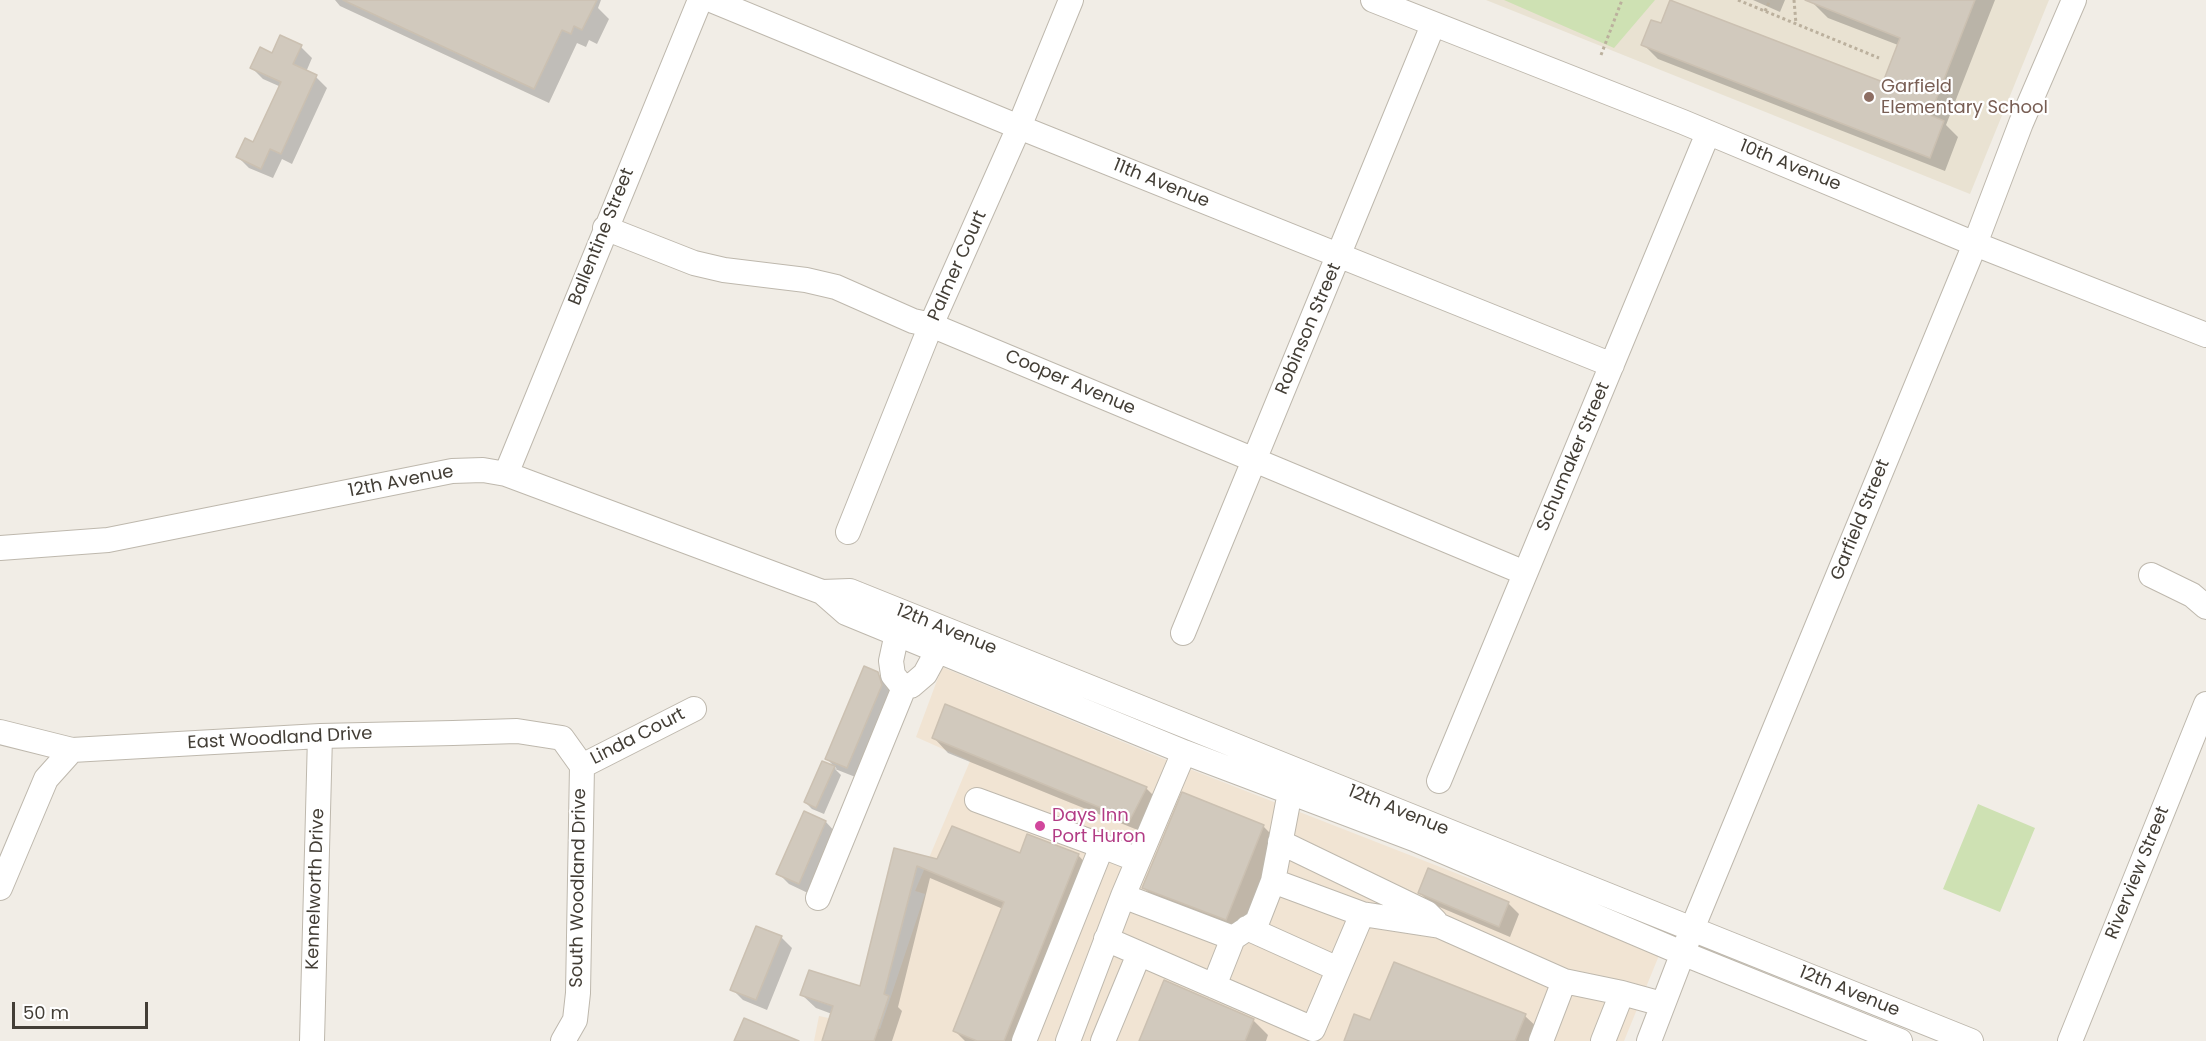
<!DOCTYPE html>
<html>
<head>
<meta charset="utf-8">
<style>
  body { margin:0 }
  #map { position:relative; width:2206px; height:1041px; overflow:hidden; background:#f1ede6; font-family:Poppins,sans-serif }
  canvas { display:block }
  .scale { position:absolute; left:12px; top:1002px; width:136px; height:27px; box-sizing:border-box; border:3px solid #433e36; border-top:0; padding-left:8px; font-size:18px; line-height:21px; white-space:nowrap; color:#433e36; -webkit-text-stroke:4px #fff; paint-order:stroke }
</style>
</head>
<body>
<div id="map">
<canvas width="2206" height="1041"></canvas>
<div class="scale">50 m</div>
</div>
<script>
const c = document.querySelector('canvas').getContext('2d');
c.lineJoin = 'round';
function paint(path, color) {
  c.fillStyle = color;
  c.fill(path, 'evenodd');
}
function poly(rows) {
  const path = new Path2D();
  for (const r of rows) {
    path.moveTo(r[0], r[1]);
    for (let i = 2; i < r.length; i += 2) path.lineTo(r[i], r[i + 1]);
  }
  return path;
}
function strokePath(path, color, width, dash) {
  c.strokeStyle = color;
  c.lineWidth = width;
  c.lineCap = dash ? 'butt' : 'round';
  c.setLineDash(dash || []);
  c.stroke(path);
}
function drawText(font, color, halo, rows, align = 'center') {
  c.font = font + ' Poppins,sans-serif';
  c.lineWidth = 4.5;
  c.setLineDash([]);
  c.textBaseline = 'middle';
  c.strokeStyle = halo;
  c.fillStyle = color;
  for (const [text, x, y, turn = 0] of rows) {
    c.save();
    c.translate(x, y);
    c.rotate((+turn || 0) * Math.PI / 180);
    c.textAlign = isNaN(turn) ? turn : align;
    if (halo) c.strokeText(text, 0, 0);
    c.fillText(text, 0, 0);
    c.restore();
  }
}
const commercial = poly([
  [942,667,1164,759,1660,953,1624,1041,814,1041,819,1016,880,1029,925,894,915,891,970,761,916,737]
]);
const education = poly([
  [1486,0,2049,0,1970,194]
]);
const green = poly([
  [1504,0,1655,0,1614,48],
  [1978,804,2035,828,2000,912,1943,889]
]);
const shadow = poly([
  [335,0,601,0,598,8,609,19,597,44,589,40,586,47,577,43,549,103,340,6],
  [1753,0,1785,0,1780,12],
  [1814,0,1995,0,1946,125,1958,137,1945,171,1658,59,1643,44,1883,84,1898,45,1828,18,1813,3],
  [301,47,312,58,306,72,316,77,327,88,292,164,282,159,273,178,249,168,238,157,254,144,281,87,263,79,252,68,273,55],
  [877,674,889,685,893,696,858,778,835,769,841,775,824,814,812,809,805,802,822,763,837,769,827,759],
  [934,738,1146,788,1161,803,1145,833,948,753],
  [1183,794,1264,827,1278,841,1240,934,1158,902,1144,888],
  [805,813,826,822,837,834,810,894,789,884,778,873],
  [895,850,938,861,1020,855,1078,855,1091,869,1023,1041,965,1041,955,1031,1003,909,930,878,898,1007,902,1011,892,1041,824,1041,832,1014,816,1008,802,995,861,988],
  [1419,892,1508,903,1519,914,1510,937,1430,903],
  [781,937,792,948,767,1010,743,1000,732,989],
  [1525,1016,1540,1030,1536,1041,1345,1041,1371,1022],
  [1253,1020,1268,1035,1266,1041,1141,1041]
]);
const building = poly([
  [343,0,597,0,582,30,574,26,571,34,562,30,534,89,343,0],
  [1670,0,1883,82,1900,38,1805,0,1975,0,1930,115,1944,121,1930,158,1641,45,1651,20,1661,23,1670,0],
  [280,35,302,45,293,64,317,75,281,154,270,149,261,169,236,157,245,138,253,142,281,82,250,68,260,47,272,53,280,35],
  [864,666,878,672,882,685,847,768,825,759,864,666],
  [945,704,1147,787,1130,820,932,738,945,704],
  [822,761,835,766,816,808,804,802,822,761],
  [1182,792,1264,825,1226,920,1142,888,1182,792],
  [804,811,826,821,799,884,776,874,804,811],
  [952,826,1020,853,1027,834,1079,854,1004,1041,977,1041,953,1031,1004,902,917,866,884,994,889,996,874,1041,822,1041,833,1006,800,995,809,970,860,986,894,848,937,859,952,826],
  [1428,868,1509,902,1499,927,1418,893,1428,868],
  [756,926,782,936,756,1000,730,990,756,926],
  [1394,962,1526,1014,1515,1041,1344,1041,1354,1014,1370,1020,1394,962],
  [1164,980,1254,1019,1245,1041,1139,1041,1164,980],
  [744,1018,799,1041,734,1041,744,1018]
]);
const path = poly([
  [1738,0,1879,58],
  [1794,0,1796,24],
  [1765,11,1770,0],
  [1601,55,1622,0]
]);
const minor = poly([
  [711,0,1019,127,1612,365],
  [1373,0,1683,122,1975,244,2206,335],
  [605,228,694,263,724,270,806,280,836,287,913,321,931,325,1525,573],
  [506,474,700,0],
  [848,532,931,325,1019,127,1071,0],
  [0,548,108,540,452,471,483,470,506,474,822,592,846,613,1184,752,1414,839,1682,953,1900,1041],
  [2151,575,2192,595,2206,607],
  [822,592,850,591,1971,1041],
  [897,633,891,661,893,675,901,685,911,686,925,674,938,650],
  [1183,633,1433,25],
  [0,732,72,750,320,736,453,733,517,731,562,738,582,766,578,993,575,1020,563,1041],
  [582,766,694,709],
  [1439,781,1708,133],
  [977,800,1102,846],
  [1280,842,1427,913,1435,921],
  [1273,881,1290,792],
  [0,888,46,779,72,750],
  [1123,896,1233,938,1257,922,1273,881,1362,914,1440,926,1564,981,1622,993,1662,1004],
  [818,898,905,685],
  [1247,928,1338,969],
  [1106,939,1313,1029,1362,914],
  [1214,986,1233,938],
  [312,1041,320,736],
  [1024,1041,1102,846,1138,860],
  [1068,1041,1123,896,1184,752],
  [1103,1041,1139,954],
  [1541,1041,1564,981],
  [1603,1041,1622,993],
  [1649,1041,1692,929,1975,244,2021,123,2074,0],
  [2070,1041,2206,704]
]);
const markers = [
  [1869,97,6,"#8d6e63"],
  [1040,826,6,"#d1479c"]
];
const educationNames = [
  ["Garfield",1881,87],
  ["Elementary School",1881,108]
];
const streetNames = [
  ["10th Avenue",1790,166,22],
  ["11th Avenue",1161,184,22],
  ["Ballentine Street",602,237,-68],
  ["Palmer Court",958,266,-66],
  ["Robinson Street",1309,329,-67],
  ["Cooper Avenue",1070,383,23],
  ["Schumaker Street",1574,457,-67],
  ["12th Avenue",401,482,-11],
  ["Garfield Street",1861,520,-68],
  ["12th Avenue",946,630,22],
  ["Linda Court",638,737,-27],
  ["East Woodland Drive",280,739,-3],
  ["12th Avenue",1398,811,22],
  ["Riverview Street",2138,873,-68],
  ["South Woodland Drive",579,888,-89],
  ["Kennelworth Drive",316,889,-88],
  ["12th Avenue",1849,992,22]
];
const hotelNames = [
  ["Days Inn",1052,816],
  ["Port Huron",1052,837]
];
paint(commercial, '#f1e4d3');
paint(education, '#e9e2d2');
paint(green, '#cee1b3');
paint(shadow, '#0003');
paint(building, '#d1c9bd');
strokePath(building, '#cbc0b1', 1.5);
strokePath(minor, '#beb8ad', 26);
strokePath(path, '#bbb09d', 3, [3, 3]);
strokePath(minor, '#fff', 24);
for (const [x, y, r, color] of markers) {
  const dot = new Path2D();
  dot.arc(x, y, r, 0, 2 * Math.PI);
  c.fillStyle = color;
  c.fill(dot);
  strokePath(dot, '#fff', 2);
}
drawText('18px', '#785e54', '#fff', educationNames, 'left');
drawText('18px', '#433e36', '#fff', streetNames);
drawText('18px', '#b23c85', '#fff', hotelNames, 'left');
</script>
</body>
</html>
